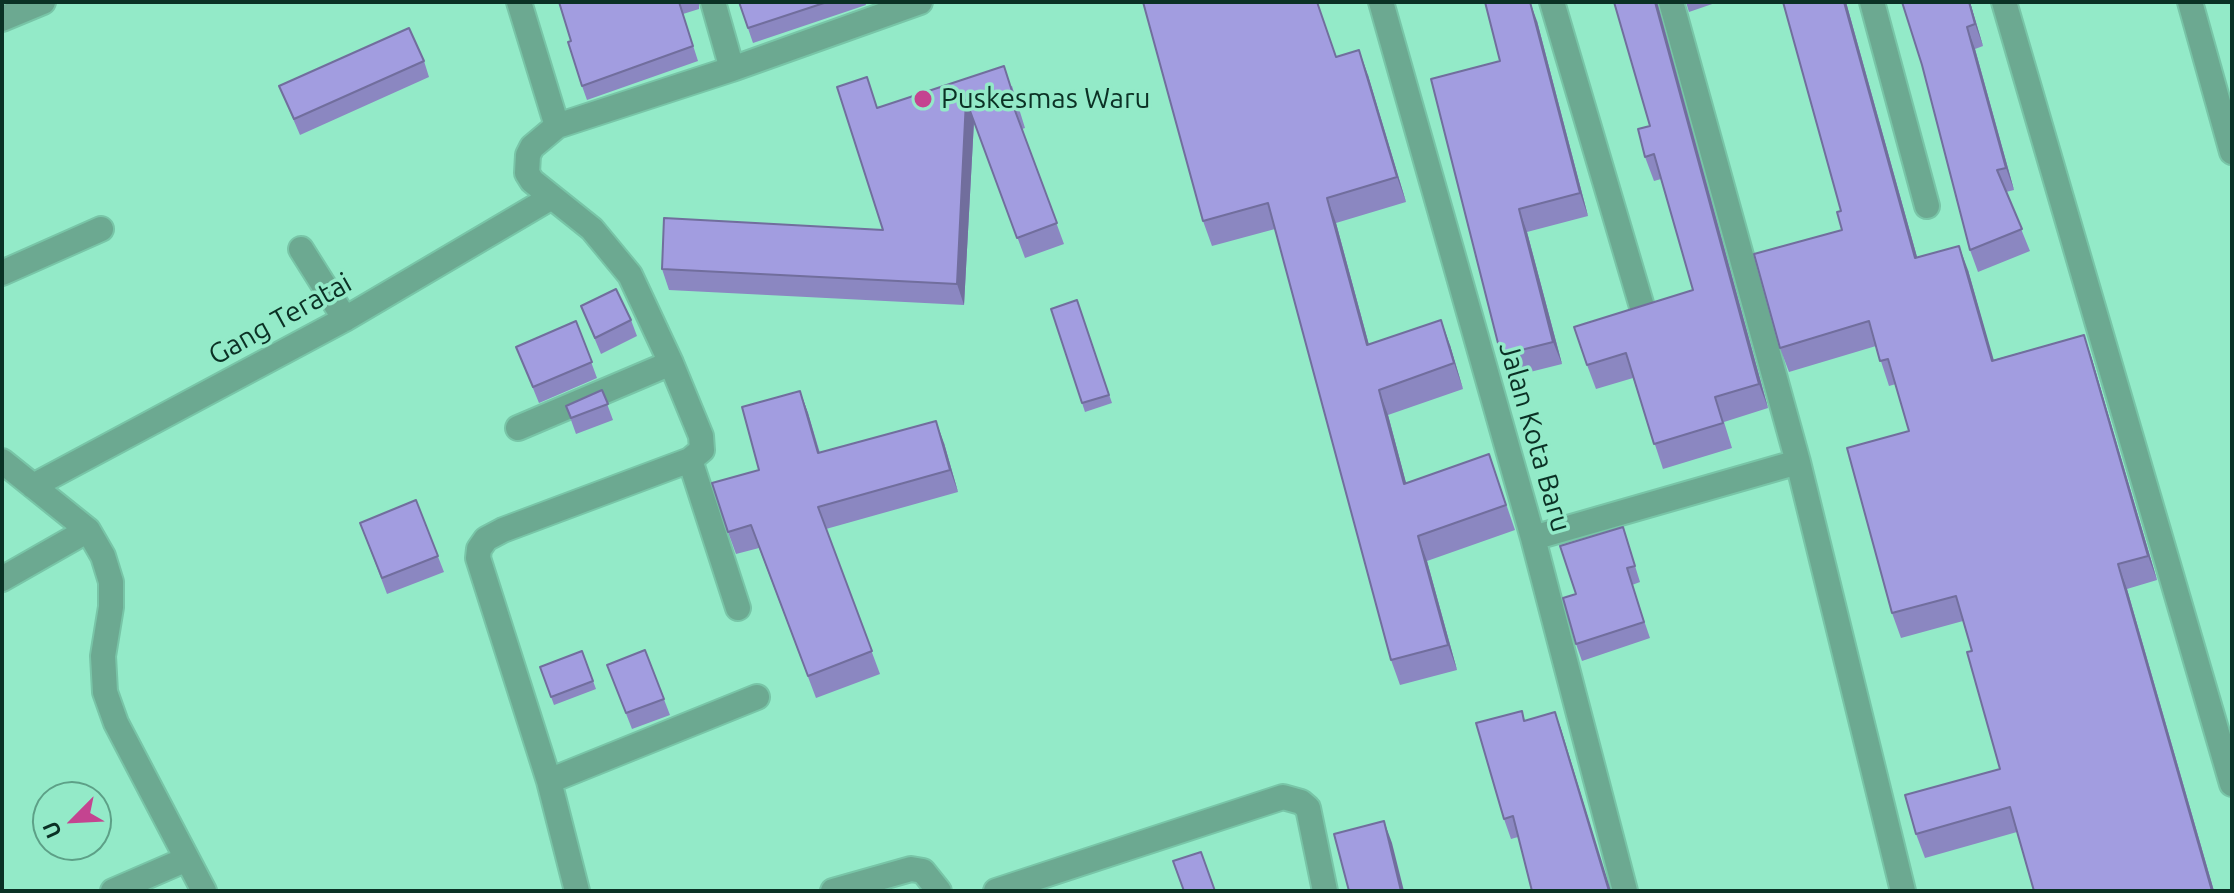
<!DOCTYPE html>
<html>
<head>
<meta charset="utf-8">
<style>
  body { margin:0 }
  #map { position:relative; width:2234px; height:893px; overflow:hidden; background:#93eac8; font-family:Ubuntu,sans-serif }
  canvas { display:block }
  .frame { position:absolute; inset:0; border:4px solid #0b3125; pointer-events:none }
  .north { position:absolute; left:32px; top:781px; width:80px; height:80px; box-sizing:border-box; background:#93eac8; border:2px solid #5da087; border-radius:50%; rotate:246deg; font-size:22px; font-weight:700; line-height:32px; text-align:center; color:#0b3125 }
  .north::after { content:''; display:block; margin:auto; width:28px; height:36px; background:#c44490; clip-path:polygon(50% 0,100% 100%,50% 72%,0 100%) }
</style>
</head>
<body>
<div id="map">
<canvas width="2234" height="893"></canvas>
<div class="frame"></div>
<div class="north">U</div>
</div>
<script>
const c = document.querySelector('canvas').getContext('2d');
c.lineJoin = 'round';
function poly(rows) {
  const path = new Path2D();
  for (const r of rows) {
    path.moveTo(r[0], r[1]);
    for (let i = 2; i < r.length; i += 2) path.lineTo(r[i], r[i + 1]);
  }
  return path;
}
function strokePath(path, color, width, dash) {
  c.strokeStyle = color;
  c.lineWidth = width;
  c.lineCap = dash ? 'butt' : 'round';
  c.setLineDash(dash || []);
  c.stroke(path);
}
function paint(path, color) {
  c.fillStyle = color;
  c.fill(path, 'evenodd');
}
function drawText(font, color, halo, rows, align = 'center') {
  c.font = font + ' Ubuntu,sans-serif';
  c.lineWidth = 7;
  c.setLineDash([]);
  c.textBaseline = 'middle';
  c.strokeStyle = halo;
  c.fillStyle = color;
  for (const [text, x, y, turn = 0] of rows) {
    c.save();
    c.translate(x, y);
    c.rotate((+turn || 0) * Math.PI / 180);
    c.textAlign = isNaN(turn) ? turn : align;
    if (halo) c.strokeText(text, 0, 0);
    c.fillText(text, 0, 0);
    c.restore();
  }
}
const street = poly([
  [519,2,557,126],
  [713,2,732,69],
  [1381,2,1533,538,1625,891],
  [1552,2,1645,317],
  [1671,2,1798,462,1903,891],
  [1872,2,1927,206],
  [2004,2,2232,784],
  [2190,2,2232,152],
  [2,19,43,2],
  [301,249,345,319],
  [2,273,101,229],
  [518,428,671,363],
  [690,460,738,608],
  [2,461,88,530,103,556,111,582,111,607,103,656,105,692,116,723,204,891],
  [33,486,345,319,552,197],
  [1533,538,1798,462],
  [2,579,88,530],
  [549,781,757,697],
  [113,891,187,859],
  [577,891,549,781,478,558,479,549,486,539,503,530,690,460,702,450,701,436,671,363,630,275,592,229,532,181,527,173,528,155,532,147,557,126,732,69,920,2],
  [833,891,911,869,923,871,939,891],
  [996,891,1283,797,1301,802,1308,808,1325,891]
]);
const wall = poly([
  [559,2,699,2,699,9,683,14,698,61,587,100,582,86,571,41],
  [739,2,865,2,866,5,753,43],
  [1614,2,1657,2,1768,408,1724,422,1732,448,1663,469,1633,378,1596,389,1587,365,1693,290,1661,179,1654,181,1645,157,1650,126],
  [1686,2,1718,2,1689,12],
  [1846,2,1917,257,1968,270,1993,360,2084,335,2092,359,2157,580,2127,589,2214,891,2034,891,2017,832,1925,858,1916,834,2000,769,1972,651,1963,621,1901,638,1892,613,1909,431,1896,384,1889,386,1876,346,1789,372,1780,348,1842,230,1841,211],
  [1902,2,1970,2,1983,46,1975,49,2014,190,2006,192,2030,251,1978,272,1970,250,1922,65],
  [1537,21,1588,216,1527,232,1562,364,1510,377,1501,355,1500,61],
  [1336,57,1368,75,1406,202,1336,223,1369,345,1450,345,1463,389,1388,415,1406,483,1489,454,1515,530,1427,561,1457,670,1400,685,1391,660,1275,229,1212,246,1203,221],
  [424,61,429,77,300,135,279,86],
  [1012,86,1025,128,1022,129,1064,244,1025,258,974,121,964,305,669,290,662,269,883,230,877,107],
  [1077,300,1112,403,1085,412,1051,309],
  [581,306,631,320,637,336,601,354],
  [576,321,597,378,539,403,516,347],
  [602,390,613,420,576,434,566,406],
  [800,391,808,413,820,453,944,443,958,492,826,529,880,674,816,698,759,548,736,554,728,532],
  [416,500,444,572,387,594,360,523],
  [1623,527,1640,582,1632,585,1650,638,1582,661,1576,644,1576,594],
  [645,650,670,715,632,729,607,665],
  [582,651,596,689,554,705,540,667],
  [1522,711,1525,721,1555,712,1562,732,1518,837,1511,839,1504,819]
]);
const shadedWall = poly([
  [1530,2,1537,21,1588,216,1580,193],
  [1655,2,1657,2,1768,408,1759,384],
  [1844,2,1846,2,1924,282,1915,258],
  [1969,2,1970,2,1983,46,1975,24],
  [1967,27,1975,49,2014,190,2006,168],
  [1359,50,1368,75,1406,202,1397,177],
  [966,100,974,121,964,305,957,284],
  [1327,198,1336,223,1376,371,1367,345],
  [1519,209,1527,232,1562,364,1553,342],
  [1959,246,1968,270,2001,385,1992,361],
  [1441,320,1450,345,1463,389,1454,363],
  [2084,335,2092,359,2157,580,2148,556],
  [1379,390,1388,415,1413,509,1404,484],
  [800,391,808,413,826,476,818,453],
  [936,421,944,443,958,492,950,470],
  [1418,536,1427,561,1457,670,1448,645],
  [2118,564,2127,589,2214,891,2212,891],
  [1555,712,1562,732,1611,891,1609,891],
  [1384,821,1392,843,1404,891,1401,891]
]);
const building = poly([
  [559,2,679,2,693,46,582,86,568,42,571,41,559,2],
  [739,2,827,2,748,28,739,2],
  [1143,2,1317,2,1336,57,1359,50,1397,177,1327,198,1367,345,1441,320,1454,363,1379,390,1404,484,1489,454,1506,505,1418,536,1448,645,1391,660,1268,203,1203,221,1143,2],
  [1485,2,1530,2,1580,193,1519,209,1553,342,1501,355,1431,79,1500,61,1485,2],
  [1614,2,1655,2,1759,384,1715,397,1723,423,1654,444,1626,353,1587,365,1574,327,1693,290,1654,154,1645,157,1638,129,1650,126,1614,2],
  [1783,2,1844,2,1915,258,1959,246,1992,361,2084,335,2148,556,2118,564,2212,891,2034,891,2010,807,1916,834,1905,795,2000,769,1967,652,1972,651,1956,596,1892,613,1847,448,1909,431,1888,359,1880,361,1869,321,1780,348,1754,254,1842,230,1837,212,1841,211,1783,2],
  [1902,2,1969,2,1975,24,1967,27,2006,168,1997,170,2022,229,1970,250,1922,65,1902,2],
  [409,28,424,61,294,119,279,86,409,28],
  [1004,66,1017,107,1014,108,1057,223,1017,238,966,100,957,284,662,269,664,218,883,230,837,87,867,77,877,108,1004,66],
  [616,289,631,320,595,338,581,306,616,289],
  [1077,300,1109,395,1082,403,1051,309,1077,300],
  [576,321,592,362,533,387,516,347,576,321],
  [602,390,608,404,571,418,566,406,602,390],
  [800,391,818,453,936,421,950,470,818,507,872,651,808,676,751,525,728,532,712,483,759,470,742,407,800,391],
  [416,500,438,556,382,578,360,523,416,500],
  [1623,527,1635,566,1627,568,1644,622,1576,644,1563,598,1576,594,1560,546,1623,527],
  [645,650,664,699,626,713,607,665,645,650],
  [582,651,593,681,551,697,540,667,582,651],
  [1522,711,1524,721,1555,712,1609,891,1532,891,1513,816,1504,819,1476,723,1522,711],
  [1384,821,1401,891,1349,891,1334,834,1384,821],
  [1201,852,1215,891,1184,891,1173,861,1201,852]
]);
const markers = [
  [923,99,10,"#c44490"]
];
const poiNames = [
  ["Puskesmas Waru",941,99]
];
const streetNames = [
  ["Gang Teratai",280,319,-29],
  ["Jalan Kota Baru",1535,437,74]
];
strokePath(street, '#78c5a7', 28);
strokePath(street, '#6ca991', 24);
paint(wall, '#8b87c1');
paint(shadedWall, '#716e9d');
paint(building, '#a29de0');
strokePath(building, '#716e9d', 2);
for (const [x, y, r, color] of markers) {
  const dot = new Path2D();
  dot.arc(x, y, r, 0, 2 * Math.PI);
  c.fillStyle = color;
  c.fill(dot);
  strokePath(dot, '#93eac8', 3);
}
drawText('28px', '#0b3125', '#93eac8', poiNames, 'left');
drawText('28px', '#0b3125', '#93eac8', streetNames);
</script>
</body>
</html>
